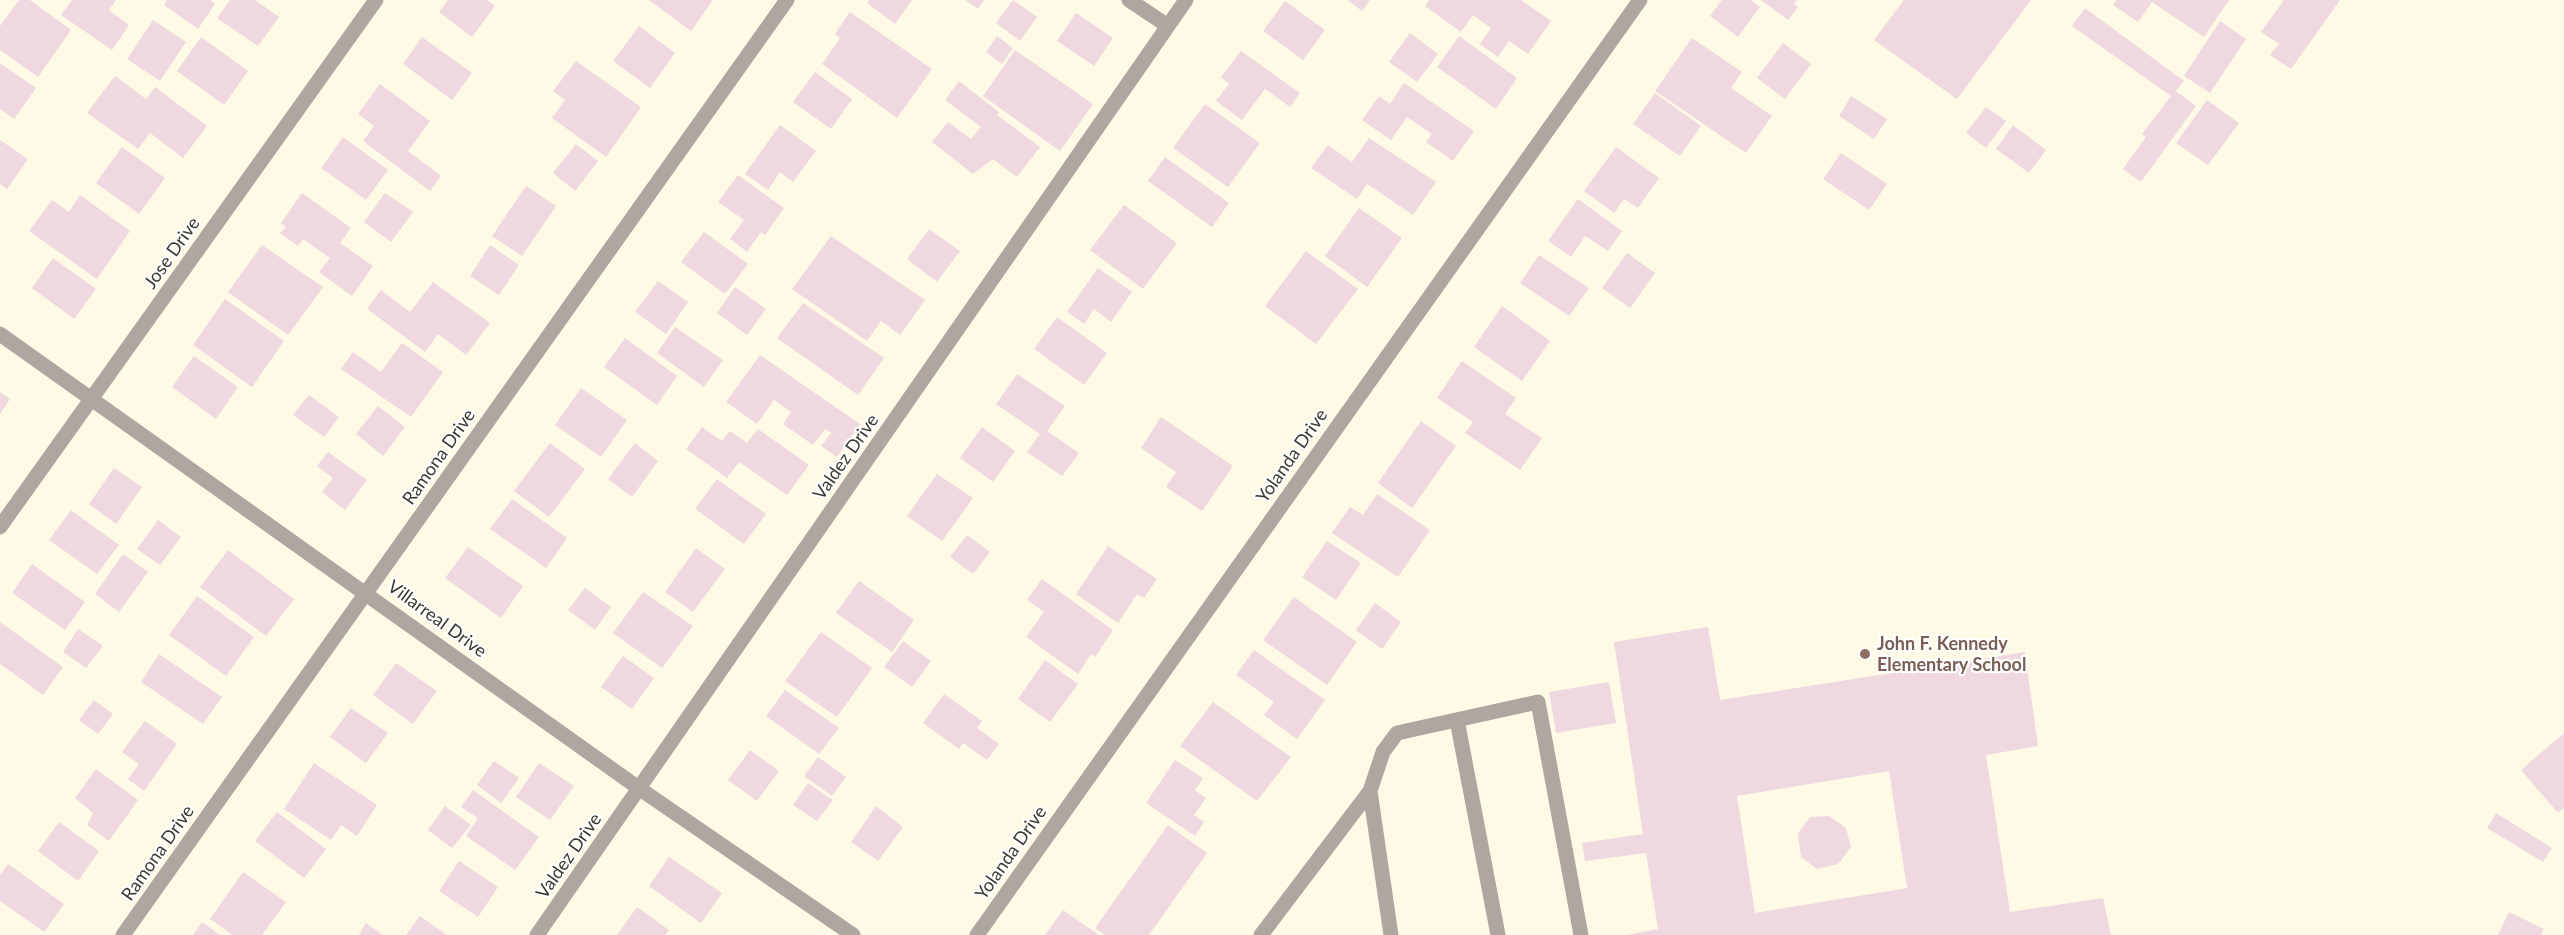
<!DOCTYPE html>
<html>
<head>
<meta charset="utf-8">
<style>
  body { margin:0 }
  canvas { display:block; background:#fffae6 }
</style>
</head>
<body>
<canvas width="2564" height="935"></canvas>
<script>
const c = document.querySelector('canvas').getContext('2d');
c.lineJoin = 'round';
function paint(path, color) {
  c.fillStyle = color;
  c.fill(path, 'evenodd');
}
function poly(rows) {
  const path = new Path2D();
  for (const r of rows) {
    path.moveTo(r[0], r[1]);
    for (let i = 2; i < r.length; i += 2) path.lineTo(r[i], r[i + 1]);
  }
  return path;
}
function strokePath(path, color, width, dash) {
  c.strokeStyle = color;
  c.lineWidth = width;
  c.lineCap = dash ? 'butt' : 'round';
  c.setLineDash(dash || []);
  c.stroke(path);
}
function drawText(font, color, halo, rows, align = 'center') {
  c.font = font + ' Lato,sans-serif';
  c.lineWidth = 4.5;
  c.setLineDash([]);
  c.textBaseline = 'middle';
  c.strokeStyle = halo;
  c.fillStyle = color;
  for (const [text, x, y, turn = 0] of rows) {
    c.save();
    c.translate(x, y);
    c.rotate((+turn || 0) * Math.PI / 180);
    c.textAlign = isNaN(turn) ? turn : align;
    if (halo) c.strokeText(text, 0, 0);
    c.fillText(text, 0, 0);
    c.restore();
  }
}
const building = poly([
  [19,0,30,0,71,30,38,77,0,50,0,26],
  [72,0,116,0,109,10,129,25,112,50,61,15],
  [167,0,210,0,215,4,198,29,164,5],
  [230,0,255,0,279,17,258,46,217,18],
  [448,0,487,0,495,6,472,37,439,12],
  [649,0,713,0,691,31],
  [869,0,912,0,895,24,867,3],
  [965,0,984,0,978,9],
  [1013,0,1037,17,1020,41,996,23],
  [1347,0,1370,0,1362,11],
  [1429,0,1521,0,1551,21,1528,54,1509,41,1498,57,1480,44,1491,28,1473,15,1461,32,1425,6],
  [1722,0,1751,0,1760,7,1738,37,1710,16],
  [1761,0,1797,0,1794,4,1798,7,1788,20],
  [1904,0,2031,0,1957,99,1874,40],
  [2116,0,2229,0,2204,37,2152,2,2138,22,2113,5],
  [2284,0,2340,0,2291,69,2270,55,2279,44,2261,32],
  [1285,1,1325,30,1303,60,1263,31],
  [2085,8,2184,81,2176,91,2196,106,2141,182,2123,169,2146,137,2142,134,2171,96,2072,26],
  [850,12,932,69,897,118,822,64,840,38,835,34],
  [1076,13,1113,38,1094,66,1057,41],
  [153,20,186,42,160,81,127,59],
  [2220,21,2246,39,2210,93,2184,76],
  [639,26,675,53,650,88,613,61],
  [1410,33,1438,54,1417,82,1389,62],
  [997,36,1013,48,1002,64,986,52],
  [1459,36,1517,78,1496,109,1437,67],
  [201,37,248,71,224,105,177,71],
  [422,37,472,73,452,100,403,64],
  [1692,38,1742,72,1731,88,1772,116,1746,153,1655,91],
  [1783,43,1811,64,1785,99,1757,78],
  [1015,50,1093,104,1060,151,983,96],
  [1241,51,1300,93,1290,107,1265,89,1242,120,1216,101,1229,84,1221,77],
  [576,61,641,107,606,157,552,118,565,100,553,91],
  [0,63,36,88,14,119,0,109],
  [815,72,852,99,831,129,793,102],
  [115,76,146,99,155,87,207,126,183,158,150,133,138,149,87,113],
  [959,81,999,112,997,115,1040,147,1017,177,993,159,973,174,932,142,948,122,971,139,981,127,945,100],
  [1404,83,1474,131,1453,161,1426,142,1432,134,1407,117,1391,140,1362,120,1379,96,1390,104],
  [380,84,430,121,408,151,441,176,430,191,363,141,374,126,358,114],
  [1655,93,1701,126,1680,156,1633,124],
  [1851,96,1887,119,1874,139,1839,116],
  [2207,100,2239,123,2208,165,2176,143],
  [1205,104,1260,143,1228,187,1173,148],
  [1986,107,2006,121,1986,148,1966,133],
  [780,125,816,151,793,182,780,172,768,190,745,174],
  [2013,125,2046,150,2029,173,1996,149],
  [343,137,388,170,366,200,321,168],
  [1369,138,1436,182,1413,215,1367,184,1357,199,1311,168,1328,145,1352,162],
  [0,140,28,159,7,189,0,184],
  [576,144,598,161,575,191,553,173],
  [122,147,165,178,139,214,96,183],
  [1616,147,1659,178,1638,208,1624,199,1614,213,1584,191],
  [1841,153,1887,184,1869,210,1823,179],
  [1165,157,1229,203,1212,227,1148,181],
  [738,175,784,208,765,235,761,232,747,252,730,239,744,220,718,202],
  [526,186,556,206,522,256,492,236],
  [302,193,351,228,340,243,373,266,352,296,319,272,330,258,303,239,298,246,280,233,286,227,281,223],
  [385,193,413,212,391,242,364,222],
  [80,195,130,231,97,279,29,231,52,200,69,212],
  [1578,199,1622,231,1608,251,1585,236,1571,257,1548,241],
  [1124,205,1177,243,1143,289,1090,250],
  [1359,208,1402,238,1367,287,1325,256],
  [929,229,960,251,937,282,907,259],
  [704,232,748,264,725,294,681,262],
  [831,236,925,300,900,335,881,321,867,341,792,289],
  [262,245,323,287,288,335,228,292],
  [490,245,519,265,499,295,470,276],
  [1306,251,1358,289,1316,344,1265,306],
  [1627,253,1655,273,1630,308,1602,288],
  [1539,255,1589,288,1569,316,1520,283],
  [53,258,96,289,74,319,32,288],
  [1098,268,1132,292,1111,322,1094,309,1084,324,1067,312],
  [658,281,688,302,666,334,635,312],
  [433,282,490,323,466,355,438,334,425,352,367,309,381,290,410,312],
  [735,287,766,309,747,335,717,313],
  [225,299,284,341,252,387,193,345],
  [803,303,884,358,858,395,777,338],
  [1502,306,1550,341,1522,381,1474,347],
  [1057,317,1107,353,1084,385,1034,349],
  [675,327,723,360,704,387,657,353],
  [625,338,677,376,657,405,604,367],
  [402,343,443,372,411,417,341,369,353,352,381,372],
  [760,355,860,424,837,457,821,446,831,433,825,429,813,445,783,424,791,412,774,400,757,424,726,402],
  [194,356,238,387,216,419,172,387],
  [1462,361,1516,398,1505,414,1542,438,1520,470,1465,433,1473,422,1437,398],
  [1017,374,1065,406,1047,431,1079,453,1062,476,1027,452,1040,434,996,404],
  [581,388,627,420,601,457,555,425],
  [0,392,10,399,0,414],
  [309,395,339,417,324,437,293,415],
  [378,406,405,427,383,456,356,434],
  [1161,417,1233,466,1202,511,1166,487,1176,472,1141,448],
  [1421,421,1456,446,1412,508,1378,483],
  [702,427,722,441,730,431,747,443,758,429,809,465,787,495,739,462,727,478,686,449],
  [982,427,1015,451,993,482,960,458],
  [550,443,585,469,549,517,514,491],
  [635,443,658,461,632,497,608,479],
  [328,452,367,480,345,510,322,492,333,478,317,466],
  [114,468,142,487,116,524,89,504],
  [937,474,973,498,942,541,907,516],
  [717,479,766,514,744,544,695,509],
  [1377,494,1430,530,1398,577,1332,533,1350,507,1363,515],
  [512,499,567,538,546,568,490,529],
  [71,510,119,545,97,574,49,540],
  [158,520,181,537,160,565,137,549],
  [967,535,990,552,973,574,950,557],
  [1327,541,1361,563,1336,600,1302,577],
  [1108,546,1157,579,1144,598,1137,594,1118,623,1076,594],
  [468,547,523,586,501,618,445,578],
  [696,548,725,569,693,612,665,592],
  [228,550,294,599,266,636,200,587],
  [123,554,148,572,119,612,95,594],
  [32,564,85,602,65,630,12,593],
  [1042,579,1113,630,1095,657,1091,654,1078,674,1026,637,1044,612,1027,600],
  [859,581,914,620,892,652,836,613],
  [585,588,611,607,595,630,568,610],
  [643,592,693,626,662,668,613,633],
  [197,596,254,637,226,676,169,635],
  [1294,597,1357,642,1327,685,1263,640],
  [1375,603,1401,622,1382,649,1356,630],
  [0,622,63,667,43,695,0,664],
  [1708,627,1720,700,2025,652,2038,746,1986,755,2010,912,2103,898,2111,935,1627,935,1658,929,1646,853,1585,861,1582,843,1643,834,1614,642],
  [1889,771,1907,888,1755,913,1737,796],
  [78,629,103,646,86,668,63,652],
  [821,632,872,668,837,717,785,681],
  [903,641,931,661,912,687,884,667],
  [1254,650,1325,700,1297,739,1264,715,1274,702,1236,675],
  [159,654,222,697,203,724,141,682],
  [623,656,654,678,632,709,601,687],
  [1045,660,1078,684,1050,722,1018,699],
  [396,663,437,691,413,724,373,695],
  [1609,682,1616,723,1556,733,1549,692],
  [785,690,839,728,819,754,766,716],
  [944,694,982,721,977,728,999,744,987,760,963,743,959,749,923,723],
  [94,700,113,714,98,734,79,720],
  [1213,702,1291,757,1257,801,1180,746],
  [351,708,388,733,366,763,330,737],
  [145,721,177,744,144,791,128,779,139,764,122,752],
  [2564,733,2564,808,2558,813,2521,770],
  [750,750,779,771,757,801,728,780],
  [818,757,846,777,832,796,804,776],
  [1175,760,1203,778,1195,790,1206,798,1194,815,1204,822,1195,836,1146,803],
  [494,761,519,778,501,803,477,785],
  [314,763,377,805,357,836,341,825,331,840,284,809],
  [539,763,574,786,550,820,516,797],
  [96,769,138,800,109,841,87,825,93,813,75,798],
  [808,783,833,800,817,821,793,805],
  [473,790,539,837,515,870,466,836,478,818,461,807],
  [445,806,471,825,452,848,428,830],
  [876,806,903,827,878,861,851,842],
  [277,812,326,849,304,878,255,841],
  [2496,813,2552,848,2543,862,2487,828],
  [1829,816,1846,828,1851,847,1838,864,1817,869,1801,857,1798,833,1810,817],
  [59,822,99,851,78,881,38,851],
  [1168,825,1207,853,1149,935,1105,935,1095,928],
  [669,857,722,893,701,923,649,886],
  [459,861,498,887,478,917,439,891],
  [8,864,64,904,44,932,0,901,0,875],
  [243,872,286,902,262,935,233,935,210,919],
  [637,907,669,930,665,935,617,935],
  [1063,910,1099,935,1045,935],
  [2509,912,2544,929,2541,935,2498,935],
  [420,916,447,935,406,935],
  [202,922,220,935,193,935],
  [366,923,383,935,359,935]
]);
const minor = poly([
  [1129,0,1168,26],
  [0,334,640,789,853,935],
  [0,527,376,0],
  [1457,720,1498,935],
  [123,935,787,0],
  [537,935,1186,0],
  [977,935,1640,0],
  [1261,935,1370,791],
  [1391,935,1370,791,1383,752,1397,733,1538,702,1581,935]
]);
const markers = [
  [1865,654,6,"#8d6e63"]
];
const streetNames = [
  ["Jose Drive",172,253,-55],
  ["Yolanda Drive",1292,456,-55],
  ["Ramona Drive",439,457,-55],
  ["Valdez Drive",846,457,-55],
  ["Villarreal Drive",437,619,36],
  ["Ramona Drive",158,853,-55],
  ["Yolanda Drive",1011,853,-55],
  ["Valdez Drive",569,856,-55]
];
const educationNames = [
  ["John F. Kennedy",1877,644],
  ["Elementary School",1877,665]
];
paint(building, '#efd8e0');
strokePath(minor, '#afa6a2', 15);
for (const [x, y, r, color] of markers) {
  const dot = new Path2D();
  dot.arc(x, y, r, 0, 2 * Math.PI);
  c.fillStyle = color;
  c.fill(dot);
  strokePath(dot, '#fff', 2);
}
drawText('18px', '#3a3931', '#fff', streetNames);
drawText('bold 18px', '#785e54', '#fff', educationNames, 'left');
</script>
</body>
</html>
